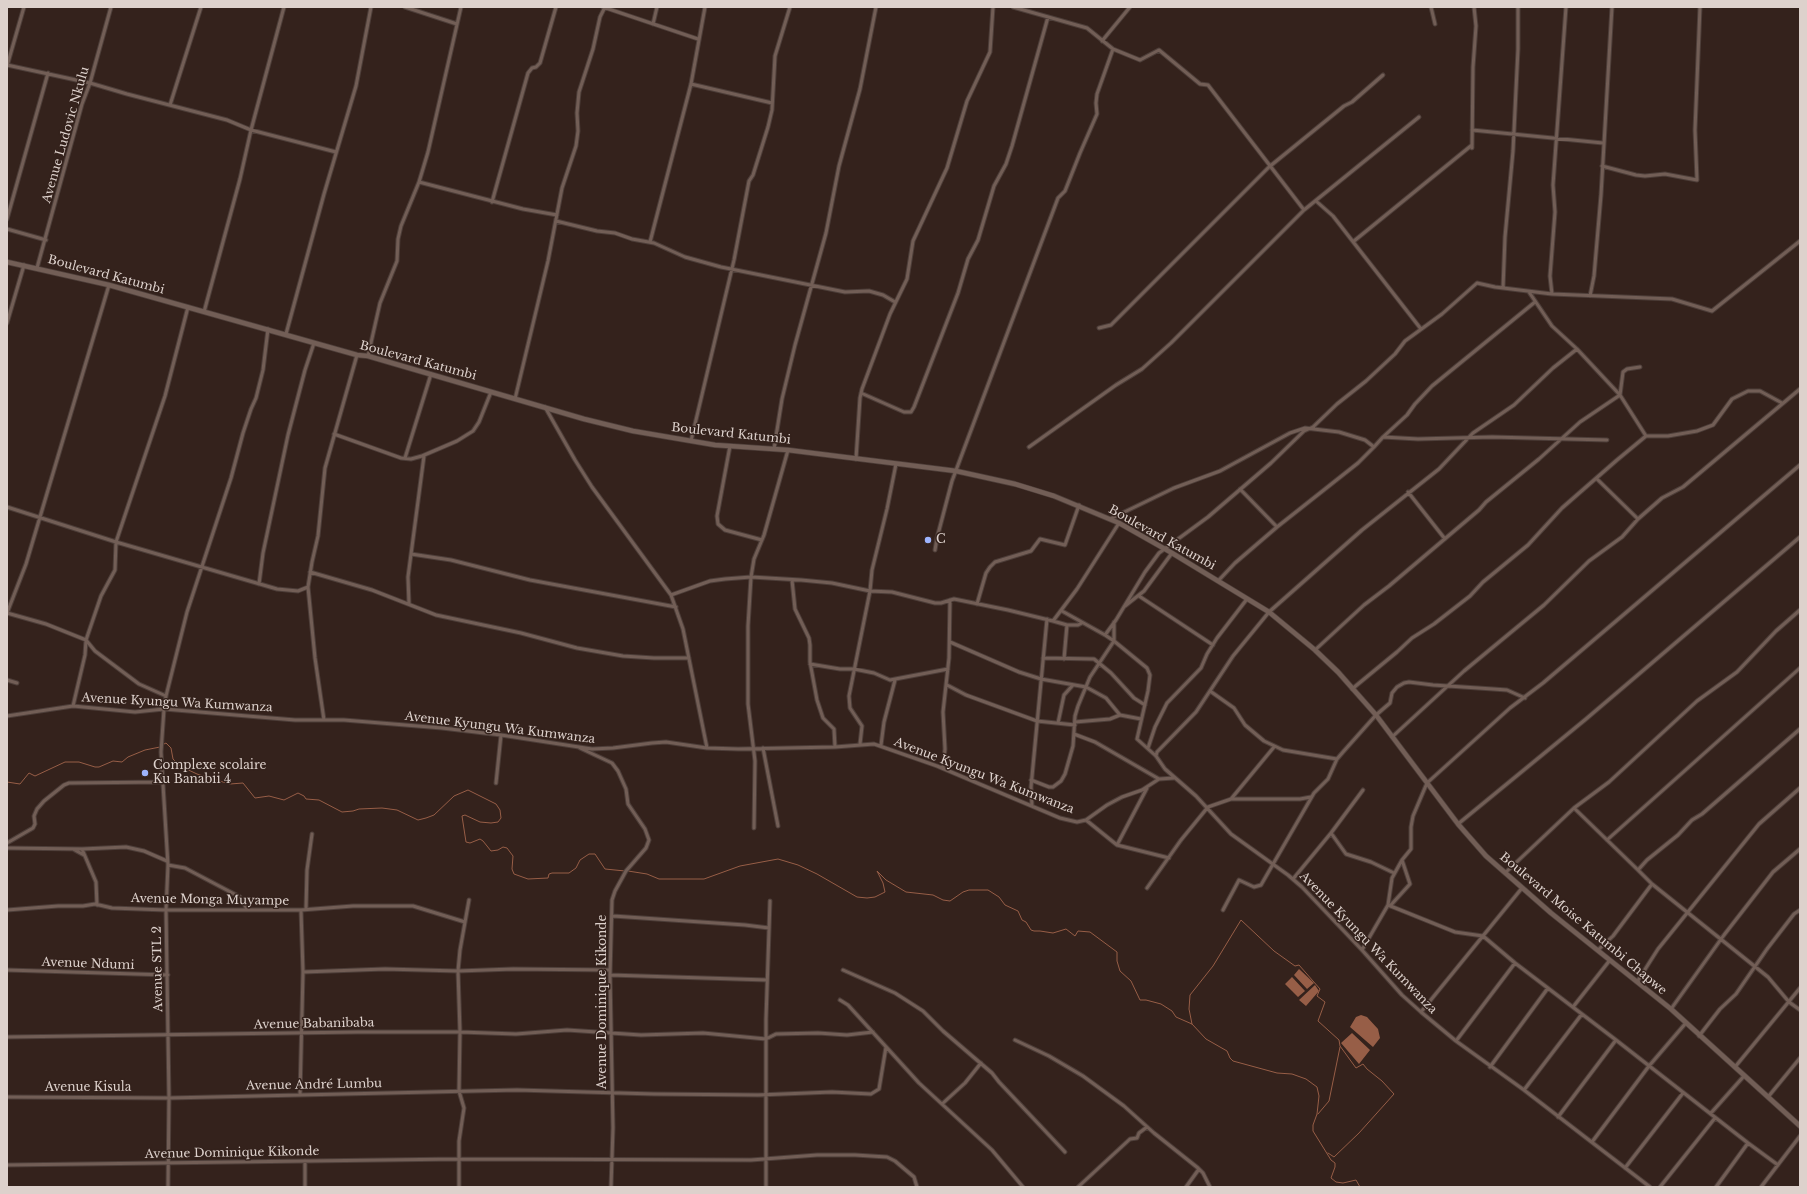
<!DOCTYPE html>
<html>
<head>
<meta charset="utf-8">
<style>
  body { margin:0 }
  #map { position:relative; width:1807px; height:1194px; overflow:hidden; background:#34221c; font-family:"Libre Baskerville",serif }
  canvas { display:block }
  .frame { position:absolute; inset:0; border:8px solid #ddd1cc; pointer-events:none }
</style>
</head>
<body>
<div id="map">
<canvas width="1807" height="1194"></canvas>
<div class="frame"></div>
</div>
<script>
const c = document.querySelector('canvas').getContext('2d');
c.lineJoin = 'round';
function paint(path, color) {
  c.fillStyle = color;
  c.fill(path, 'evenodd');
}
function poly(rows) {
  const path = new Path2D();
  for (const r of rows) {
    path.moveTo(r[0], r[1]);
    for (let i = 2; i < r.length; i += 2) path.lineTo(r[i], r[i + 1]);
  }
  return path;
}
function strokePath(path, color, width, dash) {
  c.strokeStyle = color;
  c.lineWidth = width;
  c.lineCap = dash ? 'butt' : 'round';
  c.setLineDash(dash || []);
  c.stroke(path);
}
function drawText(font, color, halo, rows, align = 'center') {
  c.font = font + ' "Libre Baskerville",serif';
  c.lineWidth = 3;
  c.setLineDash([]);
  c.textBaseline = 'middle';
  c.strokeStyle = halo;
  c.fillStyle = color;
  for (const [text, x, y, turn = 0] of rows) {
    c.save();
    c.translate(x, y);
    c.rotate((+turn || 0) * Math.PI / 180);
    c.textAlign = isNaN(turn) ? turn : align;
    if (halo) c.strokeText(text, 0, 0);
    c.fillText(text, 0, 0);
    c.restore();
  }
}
const water = poly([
  [1299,969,1314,983,1307,989,1294,975],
  [1292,977,1305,991,1298,997,1285,984],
  [1315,985,1319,991,1306,1006,1299,1000],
  [1361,1015,1367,1017,1378,1029,1380,1038,1373,1047,1350,1027,1356,1017],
  [1352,1033,1370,1050,1359,1064,1341,1043]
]);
const stream = poly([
  [162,745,166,743,171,748,173,759,180,766,197,774,223,782,230,784,243,783,255,798,269,796,284,800,298,793,304,796,306,799,319,800,342,812,353,811,359,809,382,808,397,810,418,820,426,818,434,815,454,796,468,790,496,804,500,810,501,818,498,822,491,823,480,822,465,815,462,816,466,842,470,843,480,839,483,841,491,851,498,850,503,847,507,848,513,856,512,869,514,874,528,879,548,878,549,874,552,873,569,873,576,868,580,860,589,854,595,854,605,869,625,871],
  [7,782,20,784,29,773,35,776,65,762,79,762,95,767,99,767,113,761,122,762,128,757,145,750,160,747],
  [628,871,647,874,659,879,704,879,740,866,778,859,798,865,817,874,857,897,867,898,875,897,885,892,883,883,877,871,886,880,906,892,933,895,943,900,950,901,963,892,969,890,988,890,999,897,1005,905,1018,911,1022,920,1026,922,1031,930,1034,931,1040,931,1053,933,1066,929,1075,936,1078,931,1090,932,1117,952,1117,961,1120,971,1131,981,1140,1000,1146,1000,1161,1004,1172,1011,1176,1017,1192,1024,1206,1039,1227,1051,1230,1058,1233,1061,1277,1073,1292,1074,1306,1079,1317,1087,1319,1096,1317,1114,1313,1125,1313,1131,1331,1160,1335,1163,1335,1167,1331,1178,1336,1182,1343,1183,1356,1180,1360,1187],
  [1192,1024,1189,1009,1190,995,1213,966,1241,920,1274,951,1295,966,1299,965,1320,989,1317,996,1325,1002,1318,1021,1339,1040,1340,1046,1356,1068,1363,1064,1367,1069,1382,1081,1394,1094,1359,1133,1334,1157,1328,1153],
  [1318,1114,1329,1101,1340,1047]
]);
const street = poly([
  [405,7,457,24],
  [603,7,698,39],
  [1013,7,1087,28,1113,49,1140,60,1159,50,1200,84,1208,85,1304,210],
  [1431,7,1435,24],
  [653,24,657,7],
  [1102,41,1130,7],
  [7,65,90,83,127,94,227,120,251,130,336,152],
  [7,66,24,7],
  [691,84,772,103],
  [170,105,201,7],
  [1472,130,1603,143],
  [1472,148,1473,67,1476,26,1474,7],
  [1602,166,1636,175,1645,176,1665,174,1697,180,1695,130,1700,7],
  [419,182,523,209,557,215],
  [1316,201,1333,216,1421,329],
  [492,202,528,73,532,68,536,67,540,63,556,7],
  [7,219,48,73],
  [556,221,597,231,615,233,632,239,654,243,685,257,721,267,845,292,869,291,883,295,895,302],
  [7,229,46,240],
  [1354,241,1472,145],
  [650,242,691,84,705,7],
  [37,268,82,104,90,83,111,7],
  [1503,288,1505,237,1513,151,1518,49,1518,7],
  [1529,292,1552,326,1577,349,1620,395,1646,436],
  [1552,294,1550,276,1555,212,1553,185,1566,7],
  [1590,296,1594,276,1601,195,1612,7],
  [204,312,240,179,251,130,284,7],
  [7,323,24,265],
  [1099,328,1111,325,1269,167,1344,106,1352,102,1383,75],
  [286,334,324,194,356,86,371,7],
  [368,356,380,303,397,261,398,239,401,226,419,182,428,152,461,7],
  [861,393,904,412,911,412,914,407,958,293,968,259,978,240,994,186,1006,164,1012,146,1048,17],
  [515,399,548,261,562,188,576,146,578,131,577,113,579,92,593,49,600,17,605,7],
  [545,407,575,460,592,487,671,595,683,629,707,748],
  [334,434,401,458,411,459,422,456,457,441,473,431,479,422,491,392],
  [1383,437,1407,415,1415,404,1432,386,1535,302],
  [691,441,734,260,749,181,753,175,768,127,772,110,775,56,790,7],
  [730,446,717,516,718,524,725,530,762,540],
  [1029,447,1116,385,1142,369,1171,343,1304,210,1419,117],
  [774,449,782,399,795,345,826,233,839,166,860,89,876,7],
  [405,458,431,374],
  [856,459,860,398,862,389,890,314,907,279,913,241,947,168,967,101,990,52,993,7],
  [1597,479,1638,519],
  [1240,489,1277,527],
  [1408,492,1445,539],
  [7,507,116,542,277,589,298,591,308,587],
  [1110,519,1174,488,1220,471,1290,433,1305,428,1339,432,1365,440,1374,447,1383,437,1418,439,1492,437,1607,440],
  [935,550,937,538,952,481,1058,198,1065,191,1080,153,1097,114,1096,103,1097,94,1113,49],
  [411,554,451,560,530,580,676,607],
  [310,572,372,590,436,615,521,633,577,648,623,656,654,658,689,658],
  [792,580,795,609,809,638,810,645,810,662,817,700,823,718,834,729,835,747],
  [1218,581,1235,563,1277,527,1358,463,1374,447],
  [259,584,263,553,288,435,305,370,314,343],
  [671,595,710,581,725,579,751,577,801,580,832,583,870,591,892,592,935,603,941,603,954,599,1008,610,1053,621,1067,625,1078,625,1082,623],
  [1139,596,1213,645],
  [409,604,408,577,424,456],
  [977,604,986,573,990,567,995,562,1031,551,1040,539,1065,545,1079,505],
  [1125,606,1144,591,1172,553],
  [7,613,26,564,109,285],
  [7,613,46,624,86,640,95,651,139,684,166,696],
  [1053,621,1077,589,1119,523],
  [1114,622,1114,641,1147,668,1150,675,1148,691,1137,739,1156,756,1165,769,1196,796,1231,834,1288,875,1302,887,1362,950,1402,995,1421,1012,1456,1041,1524,1090,1650,1187],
  [1105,635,1116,620,1145,572,1159,553,1208,517,1271,463,1304,431,1313,427,1337,404,1366,381,1395,354,1405,341,1442,314,1477,283,1495,287,1552,294,1672,299,1712,311,1800,241],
  [950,642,1019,672,1041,679,1086,687,1106,698,1120,715,1141,719],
  [1315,650,1364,605,1389,586,1479,510,1486,502,1539,459,1580,422,1620,395,1623,372,1627,369,1640,367],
  [1043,658,1094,659,1111,673,1134,698,1145,705],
  [1064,659,1067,625],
  [810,664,840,669,854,669,874,673,890,680,948,669],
  [7,680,17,683],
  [947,685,966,695,1037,721,1075,725],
  [1352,689,1397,652,1412,638,1434,624,1470,596,1483,582,1528,545,1562,508,1617,460,1646,436,1668,436,1697,431,1713,425,1732,399,1748,391,1760,391,1782,403],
  [1210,691,1234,708,1245,725,1264,741,1283,750,1337,759],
  [73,706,85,655,86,640,101,596,115,570,116,542,165,396,188,307],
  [7,716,73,706,135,712,164,709,295,720,344,720,442,728,501,735,592,749,613,748,652,743,666,742,707,748,738,749,835,747,874,744,937,766,1060,818,1077,822,1086,820,1107,805,1122,797,1142,790,1159,779,1174,778],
  [324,720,315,658,308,587,312,562,318,536,325,468,357,355],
  [1075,722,1110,719,1120,715],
  [1058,723,1064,695,1073,685],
  [1074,734,1095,742,1159,779],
  [1392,737,1464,671,1544,605,1589,561,1622,537,1638,519,1662,498,1683,487,1800,389],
  [860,744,862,726,850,708,849,696,870,591,872,570,887,509,896,464],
  [881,745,884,722,895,680],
  [580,748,612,763,618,771,626,789,628,804,645,829,649,840,646,848,626,871,615,891,612,900,610,975,613,1128,611,1187],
  [763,748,778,826],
  [1148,748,1155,727,1167,703,1201,668,1207,654,1217,638,1247,599],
  [1156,756,1157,752,1196,712,1233,656,1269,612,1362,530,1439,469,1473,433,1514,405,1553,368,1577,349],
  [943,768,945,749,943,712,949,658,950,600],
  [1031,780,1049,787,1053,787,1061,781,1065,774,1073,746,1075,716,1078,706,1090,677,1114,641,1105,635,1062,611],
  [496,783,501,735],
  [1231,799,1274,747],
  [1032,806,1031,787,1047,619],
  [1574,808,1638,870],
  [1086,820,1117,845,1169,858],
  [1458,824,1586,719,1800,537],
  [754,828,755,761,748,704,748,626,751,577,754,559,764,535,788,450],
  [1331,833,1346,854,1371,862,1394,873],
  [1607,840,1800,668],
  [7,843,33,828,35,824,34,816,37,809,44,801,64,785,69,783,162,782],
  [1117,845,1147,788],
  [7,848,82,849,126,847,144,851,167,861],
  [73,849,84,855],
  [82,849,96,882,97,905],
  [168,865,185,868,240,897,247,909],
  [1505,873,1574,808,1609,782,1697,701,1737,672,1776,631,1800,610],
  [1293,879,1331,833,1363,790],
  [1652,884,1768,977,1789,1002,1800,1010],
  [1147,888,1181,840,1208,807,1231,799,1300,799,1311,797],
  [1388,905,1455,932,1483,936,1515,963,1616,1040,1748,1143,1778,1165],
  [1390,906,1410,884,1402,860],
  [306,909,307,870,312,834],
  [7,910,58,906,83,906,95,904,112,908,166,910,301,910,303,972,300,1095],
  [301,910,353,906,413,906,465,922],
  [1223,910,1239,880,1254,887,1261,885,1314,793,1328,779,1337,759,1343,752,1376,715,1390,703,1392,693,1397,687,1404,683,1409,682,1433,685,1493,689,1507,690,1525,698],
  [613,916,745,925,769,928],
  [1362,950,1388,905,1392,878,1402,860,1411,849,1411,827,1413,816,1427,783,1510,708,1543,683,1800,465],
  [1598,950,1613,936,1652,884,1638,870,1647,860,1678,835,1692,820,1702,814,1800,729],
  [7,970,168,975],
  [843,970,895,993,923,1011,943,1031,992,1073,999,1082,1065,1152],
  [303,972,385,969,458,971,513,969,610,970],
  [610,975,767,980],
  [1637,982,1658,949,1759,824,1800,788],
  [840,1000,848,1005,919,1083,992,1150,1023,1187],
  [1573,1007,1610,960],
  [1671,1009,1724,935,1773,872,1800,849],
  [1421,1012,1522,888],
  [1699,1036,1720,1009,1736,994,1767,949,1794,914,1800,910],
  [7,1037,358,1032,460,1032,516,1034,567,1030,641,1035,703,1033,766,1039,776,1034,818,1033,847,1035,873,1032],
  [1015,1040,1049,1056,1083,1076,1124,1106,1154,1133,1198,1168,1203,1173,1210,1187],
  [1456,1041,1515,963],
  [1490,1067,1548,988],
  [1735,1067,1800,988],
  [1524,1090,1582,1014],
  [7,1097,169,1098,517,1090,654,1094,758,1095,832,1092,871,1094,879,1089,886,1047],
  [1768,1097,1800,1058],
  [942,1104,965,1083,981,1063],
  [1711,1113,1744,1076],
  [1558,1117,1616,1040],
  [1592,1142,1649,1066,1685,1024],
  [305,1161,305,1187],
  [7,1165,458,1159,751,1160,817,1155,855,1155,887,1157,895,1161,914,1177,917,1187],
  [1625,1168,1683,1093],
  [168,1187,169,1098,166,910,168,865,161,752,164,709,166,696,187,612,231,478,243,433,251,409,256,398,263,370,268,329],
  [459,1187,459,1141,464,1108,459,1091,460,1032,458,971,460,950,469,900],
  [766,1187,766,1019,770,901],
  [1078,1187,1130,1139,1137,1138,1139,1133,1147,1127],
  [1186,1187,1199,1169],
  [1660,1187,1715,1118],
  [1716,1187,1748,1143],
  [1761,1187,1800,1136]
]);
const secondary = poly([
  [7,262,109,285,357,355,368,356,584,419,633,431,715,445,788,450,956,471,1015,484,1054,496,1119,523,1172,553,1269,612,1315,650,1338,672,1376,715,1458,824,1486,856,1551,913,1671,1009,1800,1126]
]);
const markers = [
  [928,540,4,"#9eb4fd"],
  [145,773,4,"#9eb4fd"]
];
const streetNames = [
  ["Avenue Ludovic Nkulu",66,135,-74],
  ["Boulevard Katumbi",106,275,15],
  ["Boulevard Katumbi",418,361,15],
  ["Boulevard Katumbi",731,434,6],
  ["Boulevard Katumbi",1162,538,29],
  ["Avenue Kyungu Wa Kumwanza",177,703,3],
  ["Avenue Kyungu Wa Kumwanza",500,728,7],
  ["Avenue Kyungu Wa Kumwanza",984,776,21],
  ["Avenue Monga Muyampe",210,900,1],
  ["Boulevard Moise Katumbi Chapwe",1583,924,40],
  ["Avenue Kyungu Wa Kumwanza",1368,943,46],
  ["Avenue Ndumi",88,964,2],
  ["Avenue STL 2",158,969,-91],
  ["Avenue Dominique Kikonde",603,1002,-90],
  ["Avenue Babanibaba",314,1024,-1],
  ["Avenue André Lumbu",314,1085,-1],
  ["Avenue Kisula",88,1088],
  ["Avenue Dominique Kikonde",232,1153,-1]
];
const poiNames = [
  ["C",936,540],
  ["Complexe scolaire",153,766],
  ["Ku Banabii 4",153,780]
];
paint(water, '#975e47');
strokePath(stream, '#975e47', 1);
strokePath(street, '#4d3e39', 5);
strokePath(secondary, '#4d3e39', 6);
strokePath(street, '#725e56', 3);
strokePath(secondary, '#725e56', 4.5);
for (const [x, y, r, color] of markers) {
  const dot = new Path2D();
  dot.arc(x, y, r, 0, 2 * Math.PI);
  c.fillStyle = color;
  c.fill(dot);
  strokePath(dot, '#34221c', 1.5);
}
drawText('12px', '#ddd1cc', '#34221c', streetNames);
drawText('12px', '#ddd1cc', '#34221c', poiNames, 'left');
</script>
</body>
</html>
